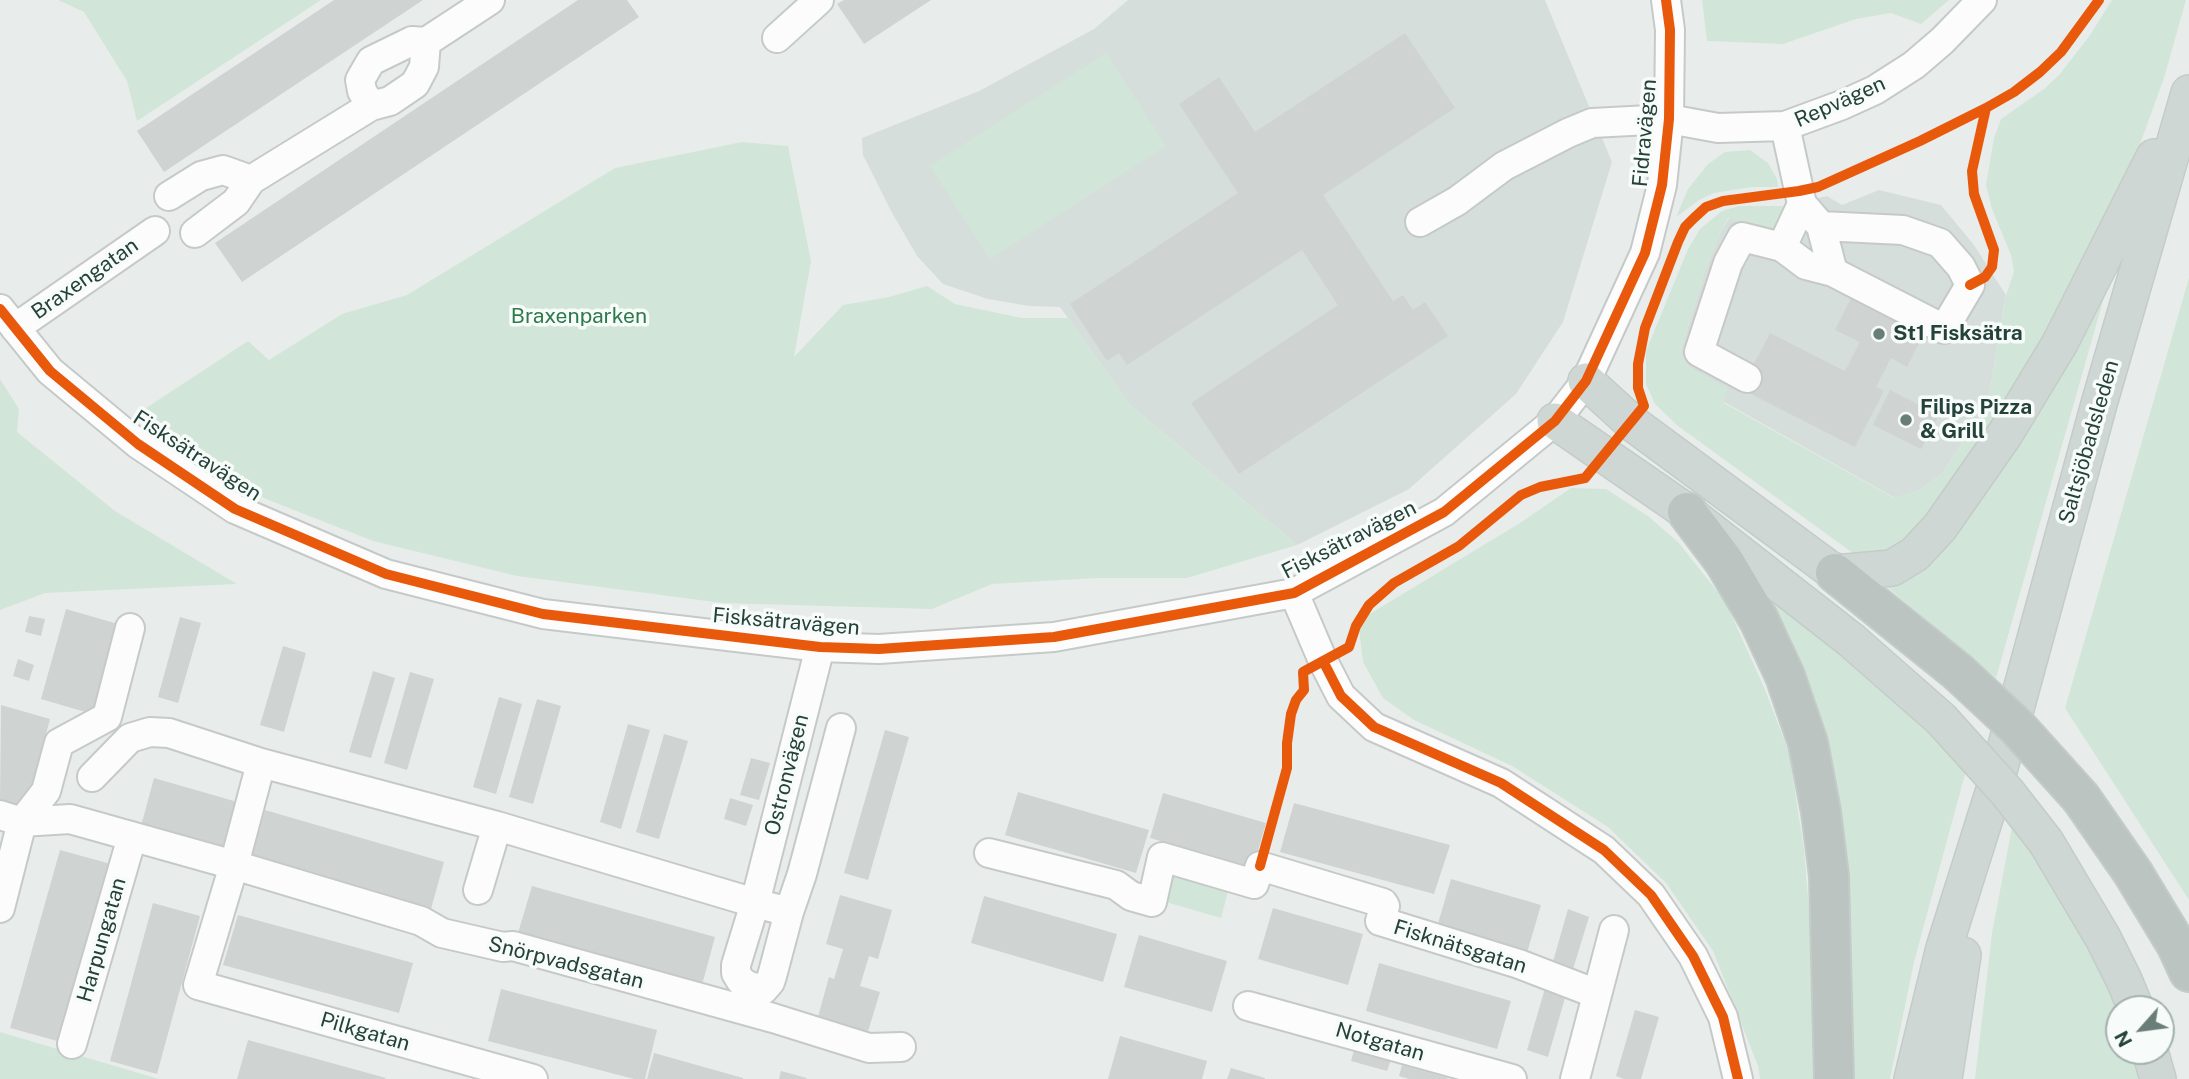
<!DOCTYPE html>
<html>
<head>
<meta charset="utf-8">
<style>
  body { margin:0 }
  #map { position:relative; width:2189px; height:1079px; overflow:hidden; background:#e8edeb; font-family:"Public Sans",sans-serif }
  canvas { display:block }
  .north { position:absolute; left:2105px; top:995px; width:70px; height:70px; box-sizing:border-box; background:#f7fbf9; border:2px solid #a3b1ad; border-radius:50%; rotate:242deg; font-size:19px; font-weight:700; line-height:28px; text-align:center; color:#24423a }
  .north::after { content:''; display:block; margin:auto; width:24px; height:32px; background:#697e78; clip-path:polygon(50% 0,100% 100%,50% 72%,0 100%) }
</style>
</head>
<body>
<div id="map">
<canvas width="2189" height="1079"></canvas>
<div class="north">N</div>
</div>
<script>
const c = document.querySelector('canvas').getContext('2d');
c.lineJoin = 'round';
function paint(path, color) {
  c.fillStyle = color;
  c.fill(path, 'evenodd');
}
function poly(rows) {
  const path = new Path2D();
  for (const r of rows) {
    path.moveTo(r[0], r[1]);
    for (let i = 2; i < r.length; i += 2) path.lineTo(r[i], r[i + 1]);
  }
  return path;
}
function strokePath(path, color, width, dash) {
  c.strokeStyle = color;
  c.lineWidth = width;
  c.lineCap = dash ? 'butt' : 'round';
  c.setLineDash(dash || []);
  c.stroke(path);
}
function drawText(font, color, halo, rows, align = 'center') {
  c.font = font + ' "Public Sans",sans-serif';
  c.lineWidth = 7;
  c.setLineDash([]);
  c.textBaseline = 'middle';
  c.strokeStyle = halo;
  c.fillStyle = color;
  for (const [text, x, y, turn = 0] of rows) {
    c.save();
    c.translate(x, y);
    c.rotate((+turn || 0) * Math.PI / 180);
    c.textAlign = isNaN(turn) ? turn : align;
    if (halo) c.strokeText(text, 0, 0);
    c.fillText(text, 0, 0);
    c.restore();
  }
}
const built = poly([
  [1128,0,1545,0,1612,162,1563,322,1516,394,1409,489,1297,545,1130,405,1060,307,1029,306,988,299,943,284,917,256,891,211,863,155,862,138,979,91,1094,29],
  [1879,190,1941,205,1974,245,2006,295,1988,402,1942,474,1920,490,1895,498,1724,402,1727,389,1690,368,1680,353,1705,270,1721,231,1730,217,1750,227,1778,226,1783,206,1827,196,1842,205]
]);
const green = poly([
  [58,0,321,0,137,121,127,81,84,12],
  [1702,0,1949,0,1921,24,1891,13,1856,19,1783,44,1707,41],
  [2112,0,2186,0,2164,78,2122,194,2086,268,1961,474,1902,546,1884,552,1854,554,1678,426,1655,404,1646,384,1646,351,1688,249,1700,229,1722,211,1739,206,1783,206,1778,227,1769,229,1750,227,1729,217,1721,231,1705,270,1680,353,1690,368,1728,389,1724,403,1894,498,1920,490,1942,474,1988,402,2006,296,2014,271,2011,255,1992,209,1986,185,1994,138,2001,119,2044,89,2060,74,2090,35],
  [1106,53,1166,146,990,259,930,166],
  [742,142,788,146,811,261,794,357,843,305,889,297,927,286,955,304,1022,318,1068,318,1130,405,1297,545,1187,578,1098,578,992,584,932,609,722,603,517,576,373,541,266,499,172,445,140,412,248,341,269,360,342,314,407,295,615,168],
  [1750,150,1768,163,1777,179,1778,187,1752,187,1714,193,1699,200,1676,217,1688,189,1708,164,1725,152],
  [2189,278,2189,900,2065,708],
  [2108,283,1996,678,1886,586,1904,578],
  [0,379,19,409,17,432,115,511,237,584,45,593,0,610],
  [1571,488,1606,489,1648,516,1678,542,1725,601,1764,687,1789,752,1804,850,1814,968,1815,1079,1760,1079,1758,1066,1713,951,1666,883,1608,827,1512,766,1414,720,1383,698,1363,662,1358,621,1520,523],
  [1753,577,1879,683,1967,767,1914,962,1890,1079,1851,1079,1810,691,1789,634],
  [2013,822,2074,916,2119,1009,2119,1051,2136,1051,2143,1079,1975,1079,1992,933],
  [1170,863,1231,880,1221,918,1159,900],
  [0,1032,159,1079,0,1079]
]);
const building = poly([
  [334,0,423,0,164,172,137,131],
  [578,0,627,0,639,17,242,282,215,243],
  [844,0,931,0,864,44,837,4],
  [1405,33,1455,108,1323,195,1393,301,1403,295,1413,310,1425,302,1448,336,1239,474,1191,403,1338,305,1302,250,1127,365,1119,353,1107,361,1070,304,1238,193,1179,104,1219,77,1255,132],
  [1851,298,1923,335,1907,367,1891,358,1876,387,1884,391,1855,447,1741,389,1770,333,1845,371,1860,342,1835,330],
  [1890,390,1939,415,1921,449,1873,425],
  [66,609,118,624,92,714,41,699],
  [29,616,45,619,41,636,25,632],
  [180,617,201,623,178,703,158,697],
  [283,646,306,653,284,732,260,725],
  [18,659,34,665,29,681,13,676],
  [373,671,395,678,371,758,349,752],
  [410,672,434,679,407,770,384,763],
  [499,697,522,704,496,794,473,787],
  [537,699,561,706,533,804,509,797],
  [1,705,50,719,26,809,0,802],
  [628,724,650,730,621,829,600,822],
  [885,730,909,737,868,880,844,873],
  [664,734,688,741,659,839,636,832],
  [751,758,770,763,759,800,740,795],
  [154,778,241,803,227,851,141,826],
  [1018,792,1149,830,1136,873,1005,835],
  [1163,793,1266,823,1253,868,1150,838],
  [730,798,753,805,746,826,724,819],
  [1294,803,1450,845,1434,894,1280,852],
  [265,810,444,862,431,909,251,857],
  [60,850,111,864,61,1042,10,1028],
  [1451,879,1541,905,1527,953,1437,927],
  [532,886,715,937,702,985,518,933],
  [840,895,892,910,878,959,869,956,860,986,880,992,866,1038,816,1024,829,977,834,979,843,949,826,944],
  [984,896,1117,934,1103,982,971,943],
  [153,903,200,916,157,1074,110,1061],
  [1273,908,1363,934,1348,985,1258,959],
  [1568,909,1589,917,1570,979,1550,972],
  [238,915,413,963,399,1013,223,965],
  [1139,935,1227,961,1212,1012,1124,987],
  [1379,963,1511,1001,1497,1049,1366,1011],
  [1546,985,1567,991,1548,1057,1527,1050],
  [501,989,657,1030,645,1079,634,1079,488,1041],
  [1635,1010,1659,1017,1641,1079,1624,1079,1616,1076],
  [1120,1036,1207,1061,1202,1079,1108,1079],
  [248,1040,386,1078,385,1079,237,1079],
  [1354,1050,1391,1060,1387,1071,1351,1061],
  [654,1053,743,1078,743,1079,647,1079],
  [1402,1065,1448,1078,1447,1079,1409,1079,1399,1076],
  [1231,1068,1265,1078,1265,1079,1227,1079],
  [781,1071,807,1078,806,1079,779,1079]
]);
const minor = poly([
  [777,38,819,0],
  [412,41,426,42,424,67,415,84,390,101,371,106,362,91,360,80,371,61,412,41],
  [426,42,490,0],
  [1785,126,1802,204,1821,226,1833,272,1944,329,1970,285,1961,267,1940,243,1903,230,1821,226],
  [251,180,371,106],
  [169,196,201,176,223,170,251,180,236,202,195,233],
  [1420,222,1457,201,1504,166,1568,133,1592,123,1669,119,1718,128,1785,126,1842,105,1875,90,1914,65,1942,41,1982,0],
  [1782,247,1806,265,1833,272],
  [0,309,50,371,138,444,235,509,386,574,543,614,820,647,879,649,1054,637,1294,593,1444,512,1555,421,1586,381,1645,253,1662,185,1669,119,1670,30,1666,0],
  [15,328,155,231],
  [1747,378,1699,352,1728,263,1742,237,1782,247,1802,204],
  [1294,593,1323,661,1341,696,1374,727,1501,783,1604,850,1651,895,1693,956,1723,1017,1738,1079],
  [261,763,234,865,198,985,533,1079],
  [92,777,130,738,150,732,169,733,261,763,497,826,755,903,789,912,772,976,770,982,763,990,747,985,741,981,736,973,736,965,755,903,820,647],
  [0,815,22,822,70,819,234,865,421,921,442,933,503,947,513,946,773,1018,869,1048,901,1047],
  [989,853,1116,885,1131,896,1152,902,1162,857,1254,884,1260,866,1383,903,1385,906,1380,921,1519,964,1597,994],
  [478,890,497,826],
  [0,908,22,822,46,791,59,743,107,717,130,628],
  [789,912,802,874,841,728],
  [1248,1006,1512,1079],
  [72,1044,132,837],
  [1575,1079,1614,930]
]);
const major = poly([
  [1586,381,1632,423,1835,573,1892,568,1915,554,1940,527,2005,434,2060,343,2154,157],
  [1555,421,1687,512,1851,640,1941,719],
  [2046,842,2103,938,2124,980,2136,1009],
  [2150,1051,2158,1079],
  [1912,1079,1944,948,1993,793,2099,404,2189,93],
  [1944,1079,1963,955]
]);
const highway = poly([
  [1687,512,1724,561,1759,620,1785,676,1808,743,1821,812,1829,876,1834,1079],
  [1835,573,1958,672],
  [2081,798,2133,873,2176,944,2189,972]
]);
const majorBridge = poly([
  [1941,719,2007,792,2046,842]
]);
const highwayBridge = poly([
  [1958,672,2017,727,2081,798]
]);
const cycleway = poly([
  [1970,285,1985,277,1992,267,1994,250,1974,194,1972,171,1986,108],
  [0,309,50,371,138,444,235,509,386,574,543,614,820,647,879,649,1054,637,1294,593,1444,512,1555,421,1586,381,1645,253,1662,185,1669,119,1670,30,1666,0],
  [1323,661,1341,696,1374,727,1501,783,1604,850,1651,895,1693,956,1723,1017,1738,1079],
  [1260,866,1287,768,1287,743,1291,714,1296,700,1304,690,1303,672,1349,647,1356,626,1369,605,1394,583,1459,546,1521,495,1540,487,1585,478,1644,406,1638,388,1638,364,1645,328,1678,242,1685,227,1694,218,1706,207,1723,201,1799,191,1818,187,1920,141,1986,108,2014,92,2040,72,2061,52,2099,0]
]);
const markers = [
  [1879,334,7,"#697e78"],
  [1906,420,7,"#697e78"]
];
const streetNames = [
  ["Repvägen",1840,102,-24],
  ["Fidravägen",1645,133,-85],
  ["Braxengatan",85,279,-35],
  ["Saltsjöbadsleden",2089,442,-74],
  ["Fisksätravägen",197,456,33],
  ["Fisksätravägen",1349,540,-27],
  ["Fisksätravägen",786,622,5],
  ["Ostronvägen",787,775,-76],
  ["Harpungatan",102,940,-74],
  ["Fisknätsgatan",1460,947,17],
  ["Snörpvadsgatan",566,963,14],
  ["Pilkgatan",365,1032,16],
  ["Notgatan",1380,1042,16]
];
const parkNames = [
  ["Braxenparken",579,317]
];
const poiNames = [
  ["St1 Fisksätra",1893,334],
  ["Filips Pizza",1920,408],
  ["& Grill",1920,432]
];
paint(built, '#d6dedb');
paint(green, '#d1e6d8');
paint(building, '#cfd4d2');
strokePath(minor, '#c5cac8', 32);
strokePath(major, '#c3ccc9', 38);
strokePath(highway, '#c3ccc9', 42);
strokePath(minor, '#fcfcfc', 28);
strokePath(major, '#cfd7d5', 35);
strokePath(highway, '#bcc4c2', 38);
strokePath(majorBridge, '#c3ccc9', 38, []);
strokePath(highwayBridge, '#c3ccc9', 42, []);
strokePath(majorBridge, '#cfd7d5', 35);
strokePath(highwayBridge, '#bcc4c2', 38);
strokePath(cycleway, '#e8590c', 10);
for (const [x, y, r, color] of markers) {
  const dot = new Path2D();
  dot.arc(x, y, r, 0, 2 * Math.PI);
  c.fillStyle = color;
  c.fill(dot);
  strokePath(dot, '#f7fbf9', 2.5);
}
drawText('21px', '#24423a', '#f7fbf9', streetNames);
drawText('21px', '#2d7a4b', '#f7fbf9', parkNames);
drawText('bold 21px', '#24423a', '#f7fbf9', poiNames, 'left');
</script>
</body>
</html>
